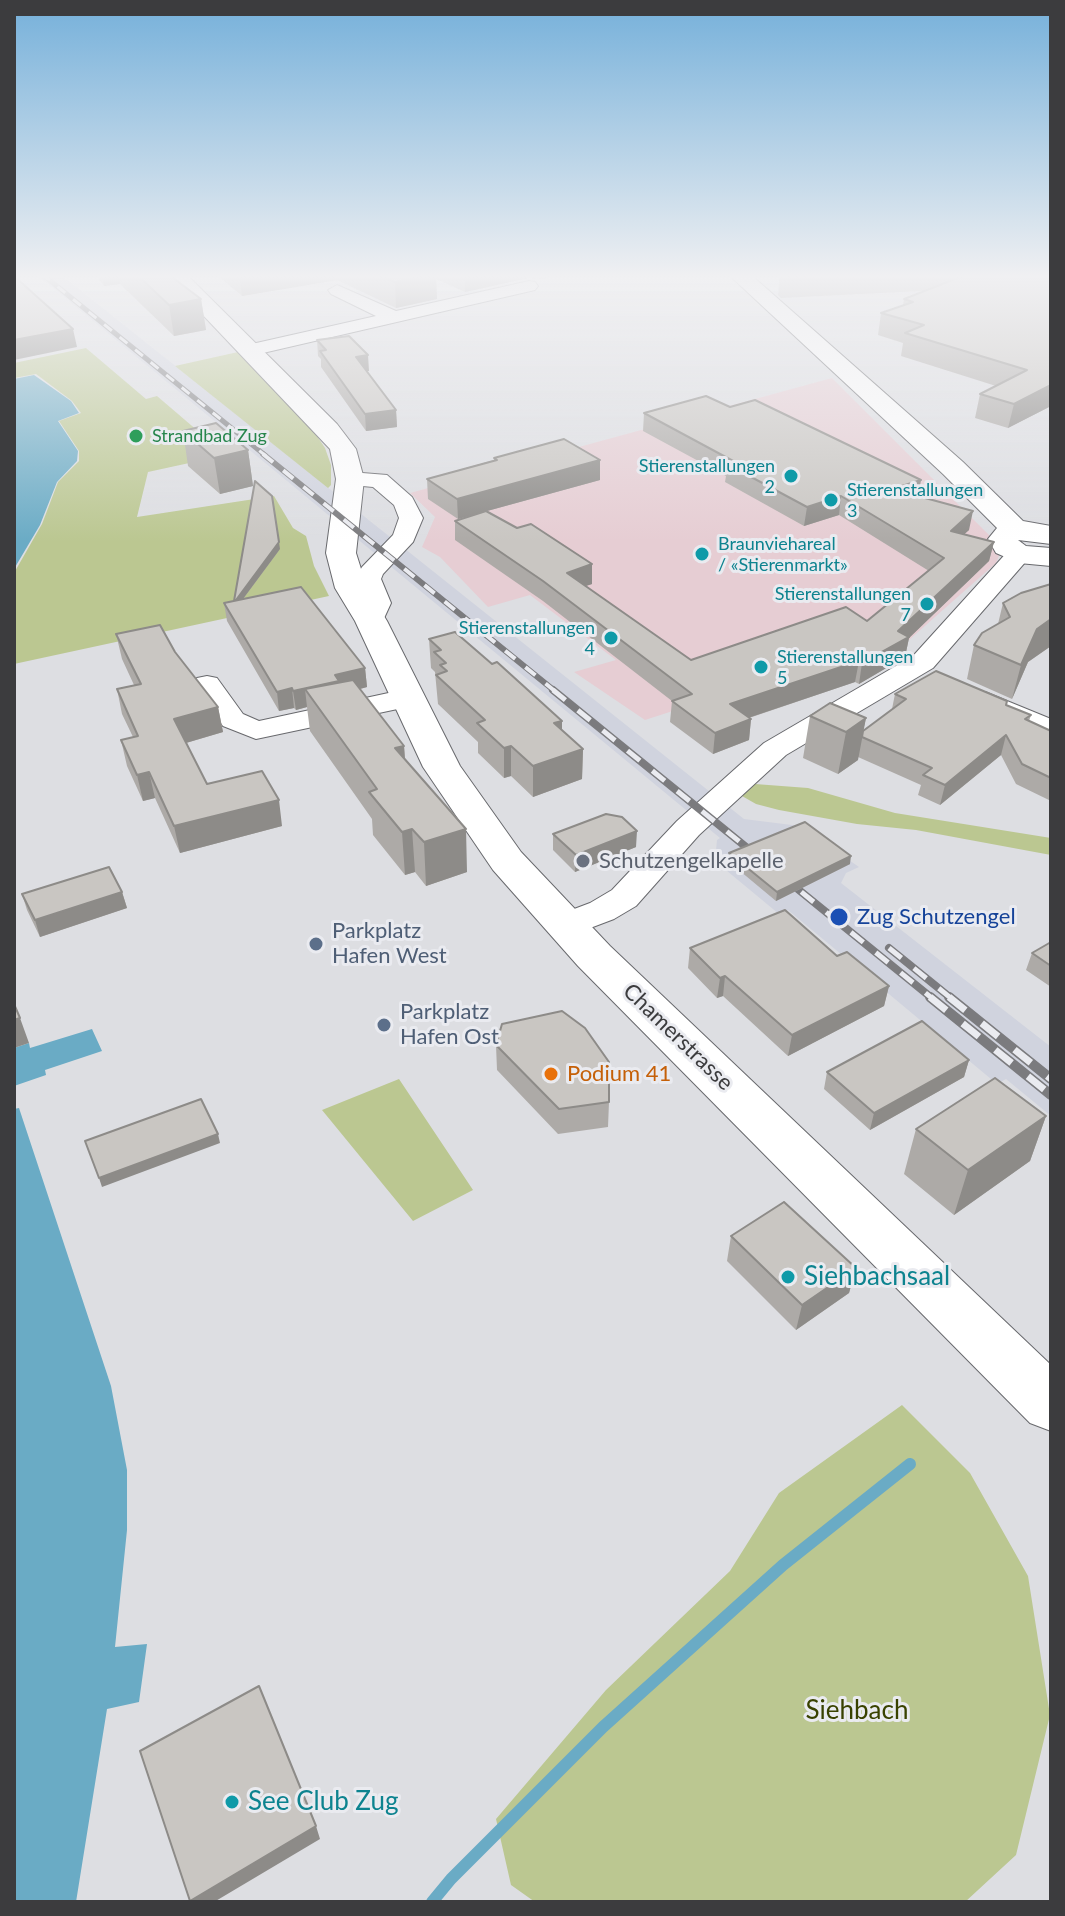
<!DOCTYPE html>
<html>
<head>
<meta charset="utf-8">
<style>
  body { margin:0 }
  #map { position:relative; width:1065px; height:1916px; overflow:hidden; background:#dddee2; font-family:Lato,sans-serif }
  canvas { display:block }
  .frame { position:absolute; inset:0; border:16px solid #3c3c3e; pointer-events:none }
</style>
</head>
<body>
<div id="map">
<canvas width="1065" height="1916"></canvas>
<div class="frame"></div>
</div>
<script>
const c = document.querySelector('canvas').getContext('2d');
c.lineJoin = 'round';
function paint(path, color) {
  c.fillStyle = color;
  c.fill(path, 'evenodd');
}
function poly(rows) {
  const path = new Path2D();
  for (const r of rows) {
    path.moveTo(r[0], r[1]);
    for (let i = 2; i < r.length; i += 2) path.lineTo(r[i], r[i + 1]);
  }
  return path;
}
function strokePath(path, color, width, dash) {
  c.strokeStyle = color;
  c.lineWidth = width;
  c.lineCap = dash ? 'butt' : 'round';
  c.setLineDash(dash || []);
  c.stroke(path);
}
function drawText(font, color, halo, rows, align = 'center') {
  c.font = font + ' Lato,sans-serif';
  c.lineWidth = 6;
  c.setLineDash([]);
  c.textBaseline = 'middle';
  c.strokeStyle = halo;
  c.fillStyle = color;
  for (const [text, x, y, turn = 0] of rows) {
    c.save();
    c.translate(x, y);
    c.rotate((+turn || 0) * Math.PI / 180);
    c.textAlign = isNaN(turn) ? turn : align;
    if (halo) c.strokeText(text, 0, 0);
    c.fillText(text, 0, 0);
    c.restore();
  }
}
const commercial = poly([
  [832,378,993,539,1001,551,996,563,909,640,879,644,645,720,574,672,616,660,530,595,488,607,440,557,422,547,435,517,410,493]
]);
const built = poly([
  [36,274,60,274,744,819,800,826,859,867,846,873,841,883,1051,1047,1051,1116,1006,1079,997,1084,788,910,779,914,715,861,717,840,720,838]
]);
const green = poly([
  [86,348,146,399,157,396,226,455,148,472,137,517,274,496,293,528,306,536,314,566,329,596,14,664,14,573,42,524,58,482,79,461,79,451,59,421,81,413,72,401,36,374,14,378,14,363],
  [238,352,311,427,325,448,331,465,331,485,328,488,175,366],
  [755,784,808,788,895,813,1051,838,1051,855,916,830,857,824,779,810,756,804,742,796],
  [399,1079,473,1190,413,1221,322,1110],
  [902,1405,970,1473,1028,1576,1050,1715,1016,1855,965,1902,535,1902,511,1885,496,1819,606,1690,730,1571,779,1493]
]);
const water = poly([
  [34,375,71,401,79,413,58,421,78,451,77,461,57,482,40,525,14,569,14,379],
  [92,1029,102,1051,45,1070,46,1075,14,1086,14,1048,29,1043,30,1048],
  [19,1108,111,1386,127,1470,127,1530,115,1647,147,1644,139,1702,107,1709,76,1902,14,1902,14,1109]
]);
const stream = poly([
  [432,1902,451,1879,603,1727,783,1565,910,1464]
]);
const minor = poly([
  [529,281,535,282,538,286,535,290,250,356,241,350,243,346,376,316,331,294,328,290,337,285,396,311,529,281],
  [350,472,387,475,412,497,423,518,413,542,383,574,381,579,391,603,380,627,371,629,362,627,358,621,365,603,355,579,362,567,393,535,399,518,394,505,373,487,342,484,339,479,342,474,350,472],
  [1019,547,1028,549,1031,554,1028,559,933,668,786,755,699,835,636,906,614,919,577,933,565,936,553,933,547,925,553,917,590,903,612,890,677,821,764,743,913,656,1010,549,1019,547],
  [207,676,217,678,243,714,259,721,407,689,417,692,421,698,417,704,407,707,256,739,223,726,193,684,197,678,207,676],
  [985,692,1051,719,1051,739,975,707,971,701,975,695,985,692]
]);
const major = poly([
  [164,274,186,274,337,424,356,449,364,479,356,553,367,588,387,621,460,766,521,852,610,946,1051,1365,1051,1431,1030,1423,578,966,493,870,423,767,355,621,335,588,326,553,336,479,330,449,164,274],
  [728,274,750,274,963,462,1023,521,1051,526,1051,544,1018,540,1026,546,1051,548,1051,566,1019,563,996,553,988,539,997,528,943,474,728,274]
]);
const railFar3 = poly([
  [42,274,266,456]
]);
const railFar2 = poly([
  [263,454,556,692]
]);
const railFar1 = poly([
  [553,690,933,999],
  [889,948,952,999]
]);
const rail = poly([
  [930,997,1051,1095],
  [949,997,1051,1079]
]);
const wall = poly([
  [95,274,168,274,201,299,206,330,174,336,120,284,104,286],
  [216,274,562,274,543,279,528,278,465,292,436,279,437,299,396,308,337,280,242,296],
  [780,274,1051,274,1051,406,1008,428,975,418,980,394,996,386,901,356,903,343,878,335,881,313,903,305,904,299,923,291,781,298,778,295],
  [317,340,369,371,367,371,396,410,397,427,366,431,321,367,321,359,318,356],
  [644,413,918,496,969,530,964,534,994,542,989,561,909,638,905,657,859,684,855,682,749,718,751,719,749,740,713,754,670,722,672,701,543,601,455,540,455,521,478,514,458,519,428,499,427,479,494,460,494,458,600,480,487,511,592,584,586,586,691,660,867,621,929,571,839,515,804,526,725,482,726,476,643,431],
  [183,431,248,450,253,486,220,494,188,466],
  [280,549,243,599,365,668,367,687,360,689,404,746,405,759,467,872,426,886,415,872,405,875,373,835,372,819,310,731,307,707,296,710,294,708,279,711,227,621,224,603,234,601],
  [1051,584,1051,646,1028,662,1012,699,967,679,974,645,998,624,1003,603],
  [116,634,175,652,218,707,223,732,186,743,207,784,282,826,180,853,155,798,143,801,127,766,121,740,133,737,122,714,117,689,134,685,122,659],
  [429,639,562,730,583,749,582,779,533,797,511,776,504,778,478,753,478,742,438,704,435,672,431,668],
  [895,694,1006,705,1031,715,1029,721,1051,731,1051,801,1016,784,1001,755,940,805,918,795,921,785,858,757,858,760,838,774,803,758,810,716,866,718,863,731,892,709],
  [553,834,636,847,575,872,553,850],
  [729,853,850,864,776,901,728,861],
  [122,892,127,908,40,937,27,910,22,894],
  [1051,942,1051,987,1026,970,1032,953],
  [690,948,837,956,889,986,884,1006,788,1056,723,996,717,998,688,968],
  [496,1045,609,1102,608,1127,558,1134,497,1070],
  [969,1060,964,1077,870,1130,824,1089,827,1072],
  [1046,1116,1030,1161,954,1215,904,1174,916,1129],
  [731,1236,856,1268,849,1293,796,1330,727,1261]
]);
const shadedWall = poly([
  [102,274,119,274,120,284,104,286],
  [239,274,337,274,337,280,242,296],
  [436,274,437,299,396,308,395,282],
  [465,274,528,274,528,278,465,292],
  [543,274,562,274,543,279],
  [201,299,206,330,174,336,169,305],
  [73,329,77,347,14,360,14,340],
  [368,355,369,371,357,373,356,357],
  [1051,385,1051,406,1008,428,1014,404],
  [396,410,397,427,366,431,365,414],
  [248,450,253,486,220,494,214,458],
  [600,460,600,480,458,519,457,499],
  [921,480,918,498,892,489],
  [841,496,839,515,804,526,807,507],
  [973,511,969,530,947,550,951,531],
  [279,542,280,549,234,611,233,604],
  [994,542,989,561,909,638,905,657,859,684,862,663],
  [592,564,592,584,567,592,567,573],
  [1051,619,1051,646,1028,662,1012,699,1021,665,1037,629],
  [859,661,855,682,727,725,730,704],
  [365,668,367,687,341,694,305,689,307,707,296,710,293,691,335,675],
  [292,688,294,708,279,711,277,692],
  [218,707,223,732,179,745,174,719],
  [866,718,858,760,838,774,846,732],
  [751,719,749,740,713,754,715,733],
  [562,721,562,751,554,723],
  [1006,735,1001,755,940,805,945,785],
  [404,746,407,788,395,748],
  [511,746,511,776,504,778,504,748],
  [583,749,582,779,533,797,533,766],
  [149,772,155,798,143,801,137,775],
  [279,800,282,826,180,853,174,826],
  [412,829,415,872,405,875,402,832],
  [466,829,467,872,426,886,424,842],
  [637,831,636,847,575,872,576,855],
  [851,856,850,864,776,901,777,892],
  [122,892,127,908,40,937,35,920],
  [725,976,723,996,717,998,720,978],
  [889,986,884,1006,788,1056,792,1035],
  [20,1018,29,1043,14,1048,14,1020],
  [969,1060,964,1077,870,1130,874,1113],
  [1046,1116,1030,1161,954,1215,968,1170],
  [218,1134,220,1143,102,1187,99,1178],
  [856,1268,849,1293,796,1330,802,1305],
  [316,1826,320,1839,214,1902,191,1902,190,1901]
]);
const building = poly([
  [136,274,168,274,201,299,169,305,136,274],
  [376,274,435,274,395,282,376,274],
  [781,274,837,274,784,276,781,274],
  [968,274,1051,274,1051,385,1014,404,980,394,1027,370,905,333,924,325,881,313,913,302,904,299,968,274],
  [14,276,73,329,14,340,14,276],
  [349,336,368,355,356,357,396,410,365,414,320,351,326,350,317,340,349,336],
  [706,396,730,407,755,400,921,480,892,489,973,511,951,531,994,542,898,631,909,637,862,663,859,661,730,704,751,719,715,733,672,701,692,694,543,581,455,521,486,511,517,528,531,524,592,564,567,573,691,660,846,607,867,621,944,558,841,496,807,507,727,464,735,462,644,413,706,396],
  [216,423,248,450,214,458,183,431,216,423],
  [564,439,600,460,457,499,427,479,497,460,494,458,564,439],
  [255,481,272,496,279,542,236,600,234,601,255,481],
  [1051,584,1051,619,1037,629,1021,665,974,645,982,633,1010,617,1003,603,1021,593,1051,584],
  [301,587,365,668,335,675,339,681,293,691,292,688,277,692,224,603,301,587],
  [160,625,175,652,218,707,174,719,207,784,262,771,279,800,174,826,149,772,137,775,121,740,138,736,117,689,141,684,116,634,160,625],
  [455,632,492,664,497,662,562,721,554,723,583,749,533,766,511,746,504,748,477,723,485,720,436,675,447,671,440,665,446,663,434,652,441,650,429,639,455,632],
  [936,671,1007,701,1006,705,1031,715,1025,719,1051,731,1051,778,1022,764,1006,735,945,785,923,775,932,768,862,737,863,731,906,699,895,694,936,671],
  [353,680,404,746,395,748,466,829,424,842,412,829,402,832,369,792,377,789,305,689,353,680],
  [830,703,866,718,846,732,810,716,830,703],
  [606,814,622,817,637,831,576,855,553,834,606,814],
  [805,822,851,856,777,892,729,853,805,822],
  [109,867,122,892,35,920,22,894,109,867],
  [785,910,837,956,847,952,889,986,792,1035,725,976,720,978,690,948,785,910],
  [1051,942,1051,966,1032,953,1051,942],
  [14,1004,20,1018,14,1020,14,1004],
  [562,1011,585,1028,609,1062,609,1102,559,1109,496,1045,502,1024,562,1011],
  [922,1021,969,1060,874,1113,827,1072,922,1021],
  [995,1078,1046,1116,968,1170,916,1129,995,1078],
  [201,1099,218,1134,99,1178,85,1141,201,1099],
  [784,1202,856,1268,802,1305,731,1236,784,1202],
  [259,1686,316,1826,190,1901,140,1751,259,1686]
]);
const markers = [
  [136,436,8,"#2e9e5b"],
  [791,476,8,"#0f9aa8"],
  [831,500,8,"#0f9aa8"],
  [702,554,8,"#0f9aa8"],
  [927,604,8,"#0f9aa8"],
  [611,638,8,"#0f9aa8"],
  [761,667,8,"#0f9aa8"],
  [583,861,8,"#6b7280"],
  [839,917,10,"#1a4fb4"],
  [316,944,8,"#5c6f8a"],
  [384,1025,8,"#5c6f8a"],
  [551,1074,8,"#e8710a"],
  [788,1277,8,"#0f9aa8"],
  [232,1802,8,"#0f9aa8"]
];
const farLeisurenames = [
  ["Strandbad Zug",152,436]
];
const farCulturenames = [
  ["Stierenstallungen",775,466],
  ["2",775,487],
  ["Stierenstallungen",847,490,"left"],
  ["3",847,511,"left"],
  ["Braunviehareal",718,544,"left"],
  ["/ «Stierenmarkt»",718,565,"left"],
  ["Stierenstallungen",911,594],
  ["7",911,615],
  ["Stierenstallungen",595,628],
  ["4",595,649],
  ["Stierenstallungen",777,657,"left"],
  ["5",777,678,"left"]
];
const worshipNames = [
  ["Schutzengelkapelle",599,861]
];
const transitNames = [
  ["Zug Schutzengel",857,917]
];
const serviceNames = [
  ["Parkplatz",332,931],
  ["Hafen West",332,956],
  ["Parkplatz",400,1012],
  ["Hafen Ost",400,1037]
];
const streetNames = [
  ["Chamerstrasse",678,1037,44]
];
const foodNames = [
  ["Podium 41",567,1074]
];
const nearCulturenames = [
  ["Siehbachsaal",804,1277],
  ["See Club Zug",248,1802]
];
const nearParknames = [
  ["Siehbach",857,1711]
];
paint(commercial, '#e6cdd3');
paint(built, '#d0d3de');
paint(green, '#bbc791');
paint(water, '#6aabc5');
strokePath(stream, '#6aabc5', 12);
strokePath(minor, '#68696d', 2);
strokePath(major, '#68696d', 2);
paint(minor, '#fff');
paint(major, '#fff');
strokePath(railFar3, '#7b7b7e', 5);
strokePath(railFar2, '#7b7b7e', 6);
strokePath(railFar1, '#7b7b7e', 8);
strokePath(rail, '#7b7b7e', 10);
strokePath(railFar3, '#eaebf0', 3, [10]);
strokePath(railFar2, '#eaebf0', 4, [13]);
strokePath(railFar1, '#eaebf0', 5, [16]);
strokePath(rail, '#eaebf0', 7, [21]);
paint(wall, '#adaaa7');
paint(shadedWall, '#8d8b88');
paint(building, '#c9c6c2');
strokePath(building, '#8d8b88', 2);
const sky = c.createLinearGradient(0, 0, 0, 542);
sky.addColorStop(0, '#75b0da');
sky.addColorStop(0.51, '#f0f0f2');
sky.addColorStop(1, '#f0f0f200');
c.fillStyle = sky;
c.fillRect(0, 0, 1065, 542);
for (const [x, y, r, color] of markers) {
  const dot = new Path2D();
  dot.arc(x, y, r, 0, 2 * Math.PI);
  c.fillStyle = color;
  c.fill(dot);
  strokePath(dot, '#eaebf0', 3);
}
drawText('18px', '#27864d', '#eaebf0', farLeisurenames, 'left');
drawText('18px', '#0d838f', '#eaebf0', farCulturenames, 'right');
drawText('22px', '#5b616d', '#eaebf0', worshipNames, 'left');
drawText('22px', '#164399', '#eaebf0', transitNames, 'left');
drawText('22px', '#4e5e75', '#eaebf0', serviceNames, 'left');
drawText('22px', '#3c3c3e', '#eaebf0', streetNames);
drawText('22px', '#c56008', '#eaebf0', foodNames, 'left');
drawText('26px', '#0d838f', '#eaebf0', nearCulturenames, 'left');
drawText('26px', '#394200', '#eaebf0', nearParknames);
</script>
</body>
</html>
